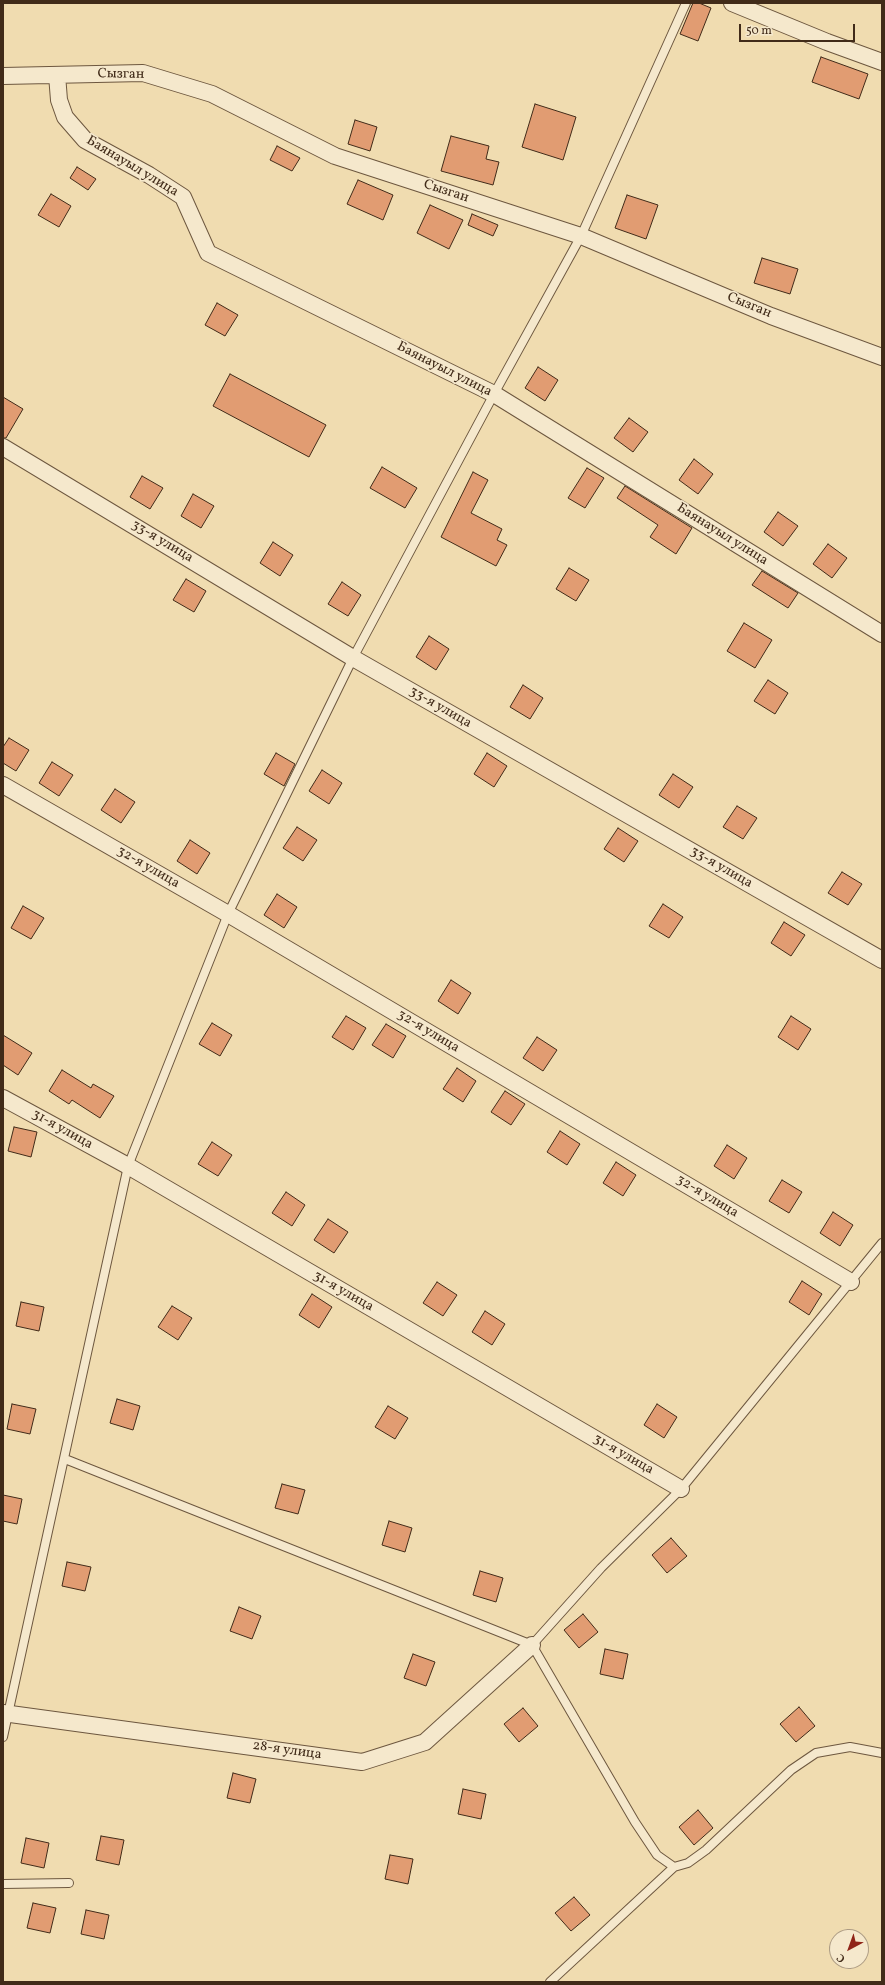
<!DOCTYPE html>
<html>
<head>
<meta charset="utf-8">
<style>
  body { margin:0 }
  #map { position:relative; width:885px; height:1985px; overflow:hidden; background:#f0dcb0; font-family:Vollkorn,serif }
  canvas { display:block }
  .frame { position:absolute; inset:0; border:4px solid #412b19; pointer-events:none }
  .north { position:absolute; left:829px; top:1929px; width:40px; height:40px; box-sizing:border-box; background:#f5e8cc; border:1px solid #ad9c84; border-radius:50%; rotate:221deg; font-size:11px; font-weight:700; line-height:16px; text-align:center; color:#412b19 }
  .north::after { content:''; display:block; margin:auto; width:14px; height:18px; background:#8f2418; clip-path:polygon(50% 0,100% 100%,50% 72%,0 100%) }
  .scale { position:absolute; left:739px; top:24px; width:116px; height:18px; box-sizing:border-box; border:2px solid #412b19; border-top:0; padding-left:5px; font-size:12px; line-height:14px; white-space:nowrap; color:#412b19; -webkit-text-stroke:3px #f5e8cc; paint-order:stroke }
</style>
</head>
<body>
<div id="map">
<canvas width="885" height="1985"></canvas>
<div class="frame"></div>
<div class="north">С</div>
<div class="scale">50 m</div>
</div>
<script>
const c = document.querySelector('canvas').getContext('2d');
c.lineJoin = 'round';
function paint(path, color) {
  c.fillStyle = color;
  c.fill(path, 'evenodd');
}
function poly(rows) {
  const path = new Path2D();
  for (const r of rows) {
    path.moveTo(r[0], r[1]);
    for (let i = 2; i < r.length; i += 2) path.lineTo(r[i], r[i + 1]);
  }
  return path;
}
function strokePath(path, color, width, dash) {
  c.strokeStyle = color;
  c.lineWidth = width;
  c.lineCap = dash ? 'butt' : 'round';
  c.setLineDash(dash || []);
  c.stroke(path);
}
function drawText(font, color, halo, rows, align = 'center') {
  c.font = font + ' Vollkorn,serif';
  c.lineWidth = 3.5;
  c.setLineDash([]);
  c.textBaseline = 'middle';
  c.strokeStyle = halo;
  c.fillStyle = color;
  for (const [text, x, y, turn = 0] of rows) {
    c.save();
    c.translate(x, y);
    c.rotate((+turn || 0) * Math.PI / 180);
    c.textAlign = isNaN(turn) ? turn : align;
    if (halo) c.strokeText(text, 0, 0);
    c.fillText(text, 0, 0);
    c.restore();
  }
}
const building = poly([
  [693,3,699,3,711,8,698,41,680,34,693,3],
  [821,57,868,74,859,99,812,82,821,57],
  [535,104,576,117,563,160,522,147,535,104],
  [355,120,377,127,370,151,348,144,355,120],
  [451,136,489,146,486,159,499,162,493,185,441,171,451,136],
  [277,146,300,158,292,171,270,160,277,146],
  [77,167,96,179,88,190,70,178,77,167],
  [358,180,393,195,383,220,347,204,358,180],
  [51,194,71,206,59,227,38,215,51,194],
  [627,195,658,205,646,239,615,228,627,195],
  [430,205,463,220,449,249,417,233,430,205],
  [472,214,498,225,493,236,468,225,472,214],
  [762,258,798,269,790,294,754,283,762,258],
  [217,303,238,315,225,336,205,325,217,303],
  [538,367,558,380,545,401,525,388,538,367],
  [230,374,326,425,309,457,213,406,230,374],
  [3,397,23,409,6,438,3,438,3,397],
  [629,418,648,432,633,452,614,438,629,418],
  [694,459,713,474,698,494,679,480,694,459],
  [382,467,417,488,405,508,370,488,382,467],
  [587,468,604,478,585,508,568,498,587,468],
  [473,472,488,480,471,513,502,529,497,540,507,545,496,566,441,537,473,472],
  [142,476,163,488,150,509,130,497,142,476],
  [625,486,692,528,676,554,650,537,658,525,617,498,625,486],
  [193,494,214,506,201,528,181,516,193,494],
  [778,512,798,526,783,546,764,532,778,512],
  [273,542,293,555,280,576,260,563,273,542],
  [828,544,847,558,832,578,813,564,828,544],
  [569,568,589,580,576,601,556,589,569,568],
  [762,571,798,593,788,608,752,585,762,571],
  [186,579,206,591,194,612,173,600,186,579],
  [342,582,361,595,348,616,328,604,342,582],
  [744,623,772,640,755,668,727,651,744,623],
  [429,636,449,649,436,670,416,657,429,636],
  [768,680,788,693,775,714,754,701,768,680],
  [523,685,543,698,530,719,510,707,523,685],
  [9,738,29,750,16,771,3,763,3,747,9,738],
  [276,753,295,764,284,786,264,774,276,753],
  [487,753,507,766,494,787,474,774,487,753],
  [52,762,73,775,59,796,39,783,52,762],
  [322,770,342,783,329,804,309,791,322,770],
  [673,774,693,787,679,808,659,795,673,774],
  [115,789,135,802,121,823,101,810,115,789],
  [737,806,757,818,743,839,723,827,737,806],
  [297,827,317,840,303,861,283,848,297,827],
  [618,828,638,841,624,862,604,849,618,828],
  [190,840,210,853,197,874,177,861,190,840],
  [842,872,862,884,848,905,828,893,842,872],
  [277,894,297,907,284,928,264,915,277,894],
  [663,904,683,917,669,938,649,926,663,904],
  [23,906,44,918,31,939,11,928,23,906],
  [784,922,805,935,791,956,771,943,784,922],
  [451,980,471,993,458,1014,438,1001,451,980],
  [346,1016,366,1028,353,1050,332,1037,346,1016],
  [791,1016,811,1029,798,1050,778,1037,791,1016],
  [212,1023,232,1035,220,1056,199,1044,212,1023],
  [386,1024,406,1036,393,1058,372,1045,386,1024],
  [3,1035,32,1053,18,1075,3,1065,3,1035],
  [537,1037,557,1050,543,1071,523,1058,537,1037],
  [457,1068,476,1081,463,1102,443,1089,457,1068],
  [62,1070,91,1088,93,1084,114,1096,100,1118,72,1100,69,1104,49,1091,62,1070],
  [505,1091,525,1104,511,1125,491,1112,505,1091],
  [14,1127,37,1132,31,1157,8,1151,14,1127],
  [560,1131,580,1144,567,1165,547,1152,560,1131],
  [212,1142,232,1155,218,1176,198,1164,212,1142],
  [727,1145,747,1158,734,1179,714,1166,727,1145],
  [616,1162,636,1175,623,1196,603,1183,616,1162],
  [782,1180,802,1192,789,1213,769,1201,782,1180],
  [286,1192,305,1205,292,1226,272,1213,286,1192],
  [833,1212,853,1225,840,1246,820,1233,833,1212],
  [328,1219,348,1232,334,1253,314,1240,328,1219],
  [802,1281,822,1294,809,1315,789,1302,802,1281],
  [437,1282,457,1295,443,1316,423,1303,437,1282],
  [312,1294,332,1307,319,1328,299,1315,312,1294],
  [21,1302,44,1307,39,1331,16,1326,21,1302],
  [172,1306,192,1318,178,1340,158,1327,172,1306],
  [485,1311,505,1324,492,1345,472,1332,485,1311],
  [117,1399,140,1406,133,1430,110,1423,117,1399],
  [12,1404,36,1409,30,1434,7,1429,12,1404],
  [657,1404,677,1417,664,1438,644,1425,657,1404],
  [388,1406,408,1418,395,1439,375,1427,388,1406],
  [282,1484,305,1490,298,1514,275,1508,282,1484],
  [3,1495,22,1499,17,1524,3,1521,3,1495],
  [389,1521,412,1528,405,1552,382,1545,389,1521],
  [671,1538,687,1556,667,1573,652,1555,671,1538],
  [67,1562,91,1567,85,1591,62,1586,67,1562],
  [480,1571,503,1578,496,1602,473,1595,480,1571],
  [239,1607,261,1616,252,1639,230,1631,239,1607],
  [583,1614,598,1632,579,1648,564,1630,583,1614],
  [605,1649,628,1654,623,1679,600,1674,605,1649],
  [413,1654,435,1662,426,1686,404,1678,413,1654],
  [799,1707,815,1726,796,1742,780,1724,799,1707],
  [523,1708,538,1726,519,1742,504,1724,523,1708],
  [233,1773,256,1779,250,1803,227,1798,233,1773],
  [463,1789,486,1794,481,1819,458,1814,463,1789],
  [698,1810,713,1828,694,1845,679,1827,698,1810],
  [101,1836,124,1840,119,1865,96,1860,101,1836],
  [26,1838,49,1843,44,1868,21,1863,26,1838],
  [390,1855,413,1859,408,1884,385,1879,390,1855],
  [574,1897,590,1915,571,1931,555,1913,574,1897],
  [33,1903,56,1908,50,1933,27,1928,33,1903],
  [86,1910,109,1915,104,1939,81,1934,86,1910]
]);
const lane = poly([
  [65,1459,532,1645,635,1822,657,1855,674,1867,688,1863,706,1850,791,1770,816,1753,850,1747,882,1753],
  [532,1645,601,1568,681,1489,882,1243],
  [3,1737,128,1166,228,914,353,658,494,394,581,236,686,3],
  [3,1884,69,1883],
  [550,1982,674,1867]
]);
const street = poly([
  [732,3,827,42,882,62],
  [57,75,59,100,65,117,85,140,149,175,183,197,208,253,494,394,882,634],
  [3,76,143,73,212,94,335,156,581,236,771,316,882,357],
  [3,447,353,658,882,960],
  [3,785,228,914,851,1282],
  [3,1098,128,1166,681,1489],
  [3,1713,362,1762,425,1742,532,1645]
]);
const streetNames = [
  ["Сызган",121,75,1],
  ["Баянауыл улица",132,167,31],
  ["Сызган",446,192,18],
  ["Сызган",749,306,22],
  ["Баянауыл улица",444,370,27],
  ["Баянауыл улица",722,535,32],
  ["33-я улица",162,542,31],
  ["33-я улица",440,708,30],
  ["32-я улица",148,868,30],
  ["33-я улица",721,868,30],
  ["32-я улица",428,1032,31],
  ["31-я улица",62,1130,29],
  ["32-я улица",707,1197,31],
  ["31-я улица",343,1292,30],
  ["31-я улица",623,1455,30],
  ["28-я улица",287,1751,8]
];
paint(building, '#e19c72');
strokePath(building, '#412b19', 1);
strokePath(lane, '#6d573f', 10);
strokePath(street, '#6d573f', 18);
strokePath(lane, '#f5e8cc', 8);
strokePath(street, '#f5e8cc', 16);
drawText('14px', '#412b19', '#f5e8cc', streetNames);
</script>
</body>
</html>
